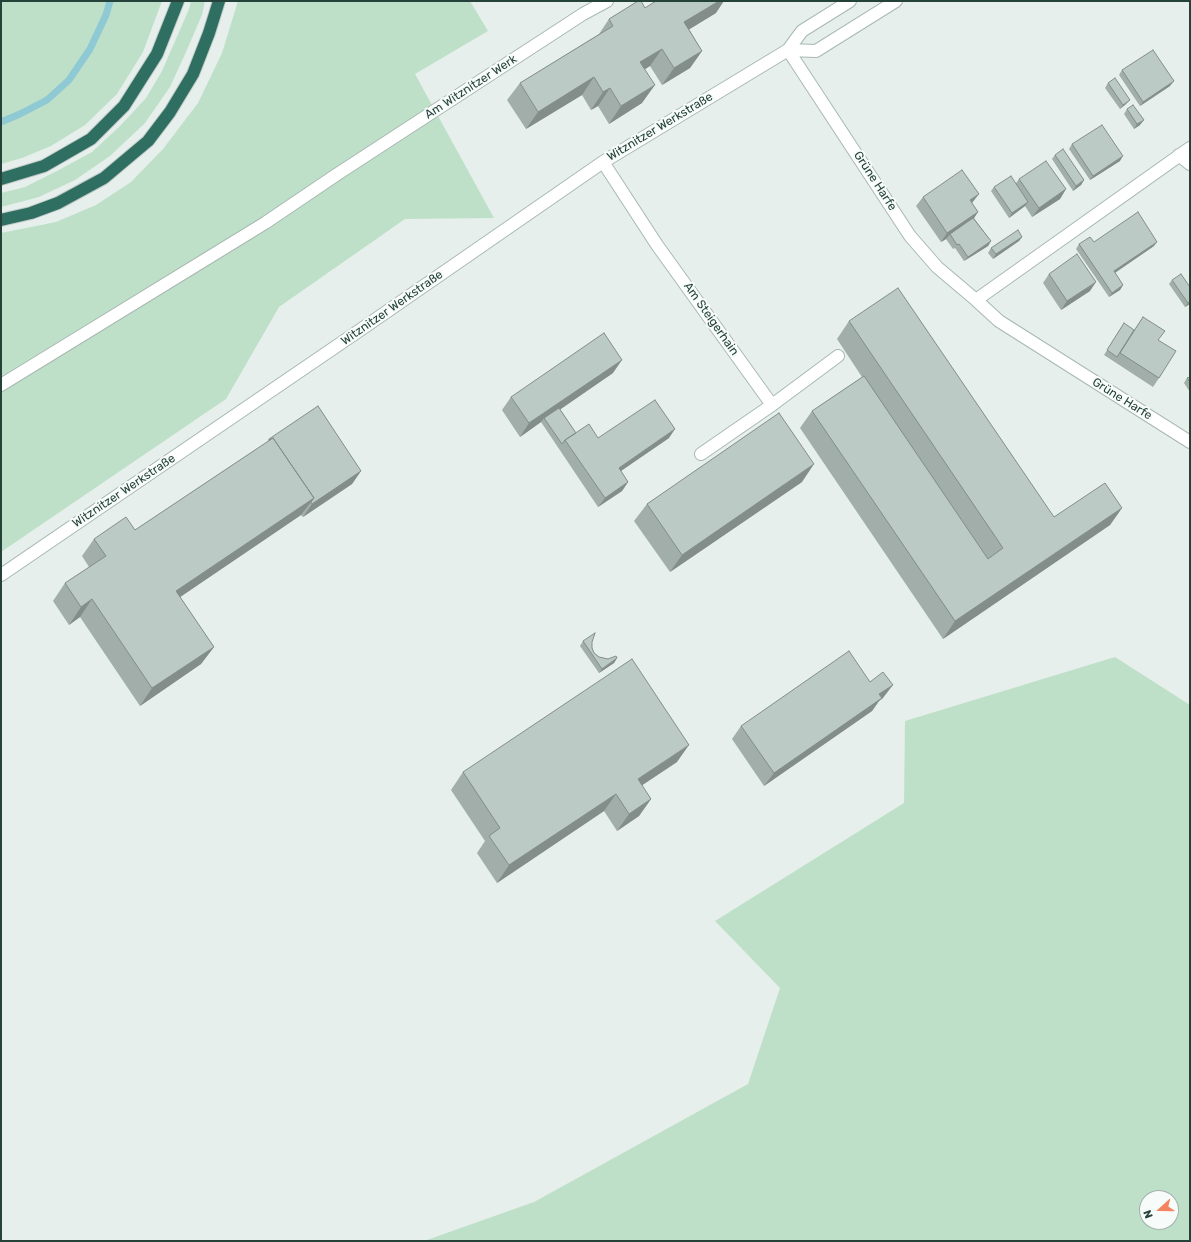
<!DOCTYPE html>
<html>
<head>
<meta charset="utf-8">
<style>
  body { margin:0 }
  #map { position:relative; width:1191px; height:1242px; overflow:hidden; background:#e6efeb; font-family:Rubik,sans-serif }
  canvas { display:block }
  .frame { position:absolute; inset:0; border:2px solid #24423a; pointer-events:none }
  .north { position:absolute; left:1139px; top:1190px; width:40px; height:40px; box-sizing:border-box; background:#f7fbf9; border:1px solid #a3b1ad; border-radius:50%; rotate:249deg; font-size:11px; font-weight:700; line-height:16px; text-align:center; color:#24423a }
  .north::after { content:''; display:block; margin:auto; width:14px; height:18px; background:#f4845f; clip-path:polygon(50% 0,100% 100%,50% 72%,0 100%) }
</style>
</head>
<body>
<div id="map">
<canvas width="1191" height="1242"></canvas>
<div class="frame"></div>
<div class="north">N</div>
</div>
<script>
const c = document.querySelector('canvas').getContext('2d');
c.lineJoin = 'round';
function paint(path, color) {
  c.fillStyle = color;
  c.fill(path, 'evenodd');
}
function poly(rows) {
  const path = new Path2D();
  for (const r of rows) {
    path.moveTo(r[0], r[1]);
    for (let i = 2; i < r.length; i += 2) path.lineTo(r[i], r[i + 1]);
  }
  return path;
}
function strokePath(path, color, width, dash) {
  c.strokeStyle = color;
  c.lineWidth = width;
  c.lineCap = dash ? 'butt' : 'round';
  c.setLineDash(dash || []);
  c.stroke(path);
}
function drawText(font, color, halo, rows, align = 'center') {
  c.font = font + ' Rubik,sans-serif';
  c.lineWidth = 4;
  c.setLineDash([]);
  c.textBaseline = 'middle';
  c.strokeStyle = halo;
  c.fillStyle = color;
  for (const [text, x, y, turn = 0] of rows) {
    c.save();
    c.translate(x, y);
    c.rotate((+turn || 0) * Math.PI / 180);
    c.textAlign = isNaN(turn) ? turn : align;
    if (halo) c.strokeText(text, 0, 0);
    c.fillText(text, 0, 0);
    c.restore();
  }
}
const green = poly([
  [1,1,162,1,143,52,117,94,85,125,51,146,22,158,1,164],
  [191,1,205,1,202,15,186,52,170,87,145,123,110,156,75,180,39,197,1,207,1,193,25,187,57,171,92,152,120,126,146,98,162,71,189,9],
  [238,1,470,1,488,31,415,74,494,218,405,219,279,307,226,399,1,552,1,233,56,222,96,205,131,182,163,149,198,103,222,53],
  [1115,657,1190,705,1190,1241,424,1241,534,1202,748,1084,780,988,715,921,904,803,905,721],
  [1147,1198,1171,1198,1171,1222,1147,1222]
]);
const stream = poly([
  [1,122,20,114,47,100,69,80,90,49,106,15,110,1]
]);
const service = poly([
  [1,385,265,223,336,175],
  [772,405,838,356]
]);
const minor = poly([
  [788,50,910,236,937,267,976,300,1190,148],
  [788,50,816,51,896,1],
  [1179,155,1190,164],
  [603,162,657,245,772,405,701,454],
  [336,175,583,14,607,1],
  [976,300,999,321,1190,442],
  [1,575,366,326,603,162,788,50,802,31,850,1]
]);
const motorway = poly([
  [1,179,44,166,91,139,124,106,157,54,178,1],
  [1,220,31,213,58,203,104,178,148,141,170,112,193,74,209,33,219,1]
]);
const wall = poly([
  [645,8,716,13,689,29,702,51,690,68,662,85,650,66,645,69,642,103,609,124,598,106,591,110,582,95,526,129,507,100,520,83,599,34,609,19],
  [1122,70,1170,86,1140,106,1119,75],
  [1108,83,1126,104,1120,109,1105,88],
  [1127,109,1140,125,1134,129,1124,114],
  [1072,144,1120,161,1090,180,1069,149],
  [1055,155,1084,180,1081,185,1073,191,1052,159],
  [1019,179,1066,189,1060,199,1032,217,1025,206,1009,218,991,191,994,187,1016,183],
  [923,197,972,203,978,212,974,218,991,241,988,246,964,261,955,248,953,249,946,239,941,242,916,206],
  [1022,237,1019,241,993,259,988,253,991,248],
  [1094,242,1154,246,1115,273,1123,285,1120,290,1109,297,1076,249,1079,244],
  [1049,274,1090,291,1061,310,1043,283],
  [1172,280,1190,304,1185,307,1169,284],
  [1143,317,1158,340,1159,378,1153,387,1104,355,1121,328,1134,330],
  [849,321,1054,517,1122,508,1110,525,943,639,800,428,812,411,862,377,837,339],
  [613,373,560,409,576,433,598,438,669,438,621,471,628,482,622,491,598,507,541,422,520,437,502,410,511,397],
  [1190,377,1190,392,1184,383,1187,378],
  [269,439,361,471,352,484,303,517,301,515,180,597,214,647,201,664,140,706,80,617,69,625,53,601,65,583,89,567,82,556,94,539,135,530,267,442],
  [802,482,670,572,634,521,647,504],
  [583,641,592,642,592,648,594,653,599,657,608,659,617,658,614,663,599,673,580,646],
  [870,682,883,698,879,701,872,711,764,786,732,739,741,726],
  [677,762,642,785,651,799,639,816,617,831,604,811,497,883,477,853,485,841,451,790,463,772]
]);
const shadedWall = poly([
  [719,1,724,1,716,13,672,40,684,22],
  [662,49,650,66,628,80,640,62],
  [702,51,690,68,662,85,674,68],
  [594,77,582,95,526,129,538,112],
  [1174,81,1170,86,1140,106,1143,102],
  [655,85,642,103,609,124,621,106],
  [610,88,598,106,591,110,603,92],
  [1130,100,1126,104,1120,109,1123,105],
  [1144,120,1140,125,1134,129,1137,124],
  [1123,156,1120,161,1090,180,1093,176],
  [1084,180,1081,185,1073,191,1076,186],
  [1066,189,1060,199,1032,217,1039,208],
  [979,194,972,203,970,200],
  [1028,202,1025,206,1009,218,1012,213],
  [978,212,972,221,950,234,946,239,941,242,947,233],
  [1022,237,1019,241,993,259,996,254],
  [991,241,988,246,964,261,968,257],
  [1157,242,1154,246,1110,276,1114,271],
  [1096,282,1090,291,1061,310,1067,301],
  [1123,285,1120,290,1109,297,1112,293],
  [1190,301,1190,304,1185,307,1188,303],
  [622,360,613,373,545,420,544,418,541,422,520,437,529,423],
  [675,429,669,438,612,477,619,468],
  [814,464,802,482,670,572,682,555],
  [361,471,352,484,303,517,312,504],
  [628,482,622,491,598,507,605,498],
  [314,498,301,515,164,608,176,591],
  [1122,508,1110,525,943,639,955,621],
  [92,599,80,617,69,625,81,607],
  [214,647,201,664,140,706,152,688],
  [617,658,614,663,599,673,602,669],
  [893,685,883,698,879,701,872,711,764,786,774,773,879,694],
  [689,745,677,762,626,796,638,779],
  [616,794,604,811,497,883,509,865],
  [651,799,639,816,617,831,629,814]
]);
const building = poly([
  [638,1,641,1,645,8,656,1,719,1,684,22,702,51,674,68,662,49,640,62,655,85,621,106,610,88,603,92,594,77,538,112,520,83,613,26,609,19,638,1],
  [1153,50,1174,81,1143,102,1122,70,1153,50],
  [1115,78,1130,100,1123,105,1108,83,1115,78],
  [1133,105,1144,120,1137,124,1127,109,1133,105],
  [1102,125,1123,156,1093,176,1072,144,1102,125],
  [1063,149,1084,180,1076,186,1055,155,1063,149],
  [1046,161,1066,189,1039,208,1019,179,1046,161],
  [962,170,979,194,970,200,978,212,947,233,923,197,962,170],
  [1011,176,1028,202,1012,213,994,187,1011,176],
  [1138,212,1157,242,1114,271,1123,285,1112,293,1079,244,1090,237,1094,242,1138,212],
  [973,218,991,241,968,257,959,244,957,245,950,234,973,218],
  [1018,230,1022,237,996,254,991,248,1018,230],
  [1077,254,1096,282,1067,301,1049,274,1077,254],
  [1181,274,1190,287,1190,301,1188,303,1172,280,1181,274],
  [898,288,1054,517,1105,483,1122,508,955,621,812,411,864,376,988,559,1003,548,849,321,898,288],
  [1143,317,1165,331,1158,340,1176,351,1159,378,1120,353,1143,317],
  [1124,323,1134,330,1117,357,1107,350,1124,323],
  [604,333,622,360,529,423,511,397,604,333],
  [1190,377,1190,382,1187,378,1190,377],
  [655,400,675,429,619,468,628,482,605,498,565,440,589,424,598,438,655,400],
  [318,406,361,471,312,504,311,502,314,498,273,438,269,440,269,439,318,406],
  [559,408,576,433,565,440,562,444,544,418,559,408],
  [779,413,814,464,682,555,647,504,779,413],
  [273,438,314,498,176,591,214,647,152,688,92,599,81,607,65,583,106,556,94,539,126,517,135,530,273,438],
  [595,633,592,642,592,648,594,653,599,657,608,659,616,656,617,658,602,669,583,641,595,633],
  [849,651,870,682,883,672,893,685,879,694,882,698,774,773,741,726,849,651],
  [632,659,689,745,638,779,651,799,629,814,616,794,509,865,489,836,500,828,463,772,632,659]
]);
const streetNames = [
  ["Am Witznitzer Werk",471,87,-33],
  ["Witznitzer Werkstraße",660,127,-31],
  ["Grüne Harfe",875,181,57],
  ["Witznitzer Werkstraße",392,308,-35],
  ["Am Steigerhain",711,319,55],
  ["Grüne Harfe",1122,399,32],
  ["Witznitzer Werkstraße",124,491,-34]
];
paint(green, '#bfe0c8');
strokePath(stream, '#8ec9d4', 7);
strokePath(service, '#a8b8b2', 14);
strokePath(minor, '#a8b8b2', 14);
strokePath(motorway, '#c2cac8', 14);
strokePath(service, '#fff', 12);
strokePath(minor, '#fff', 12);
strokePath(motorway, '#2f6f62', 12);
paint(wall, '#a1aea9');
paint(shadedWall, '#838d89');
paint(building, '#bbcac4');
strokePath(building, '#838d89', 1);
drawText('12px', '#24423a', '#f7fbf9', streetNames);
</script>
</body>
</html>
